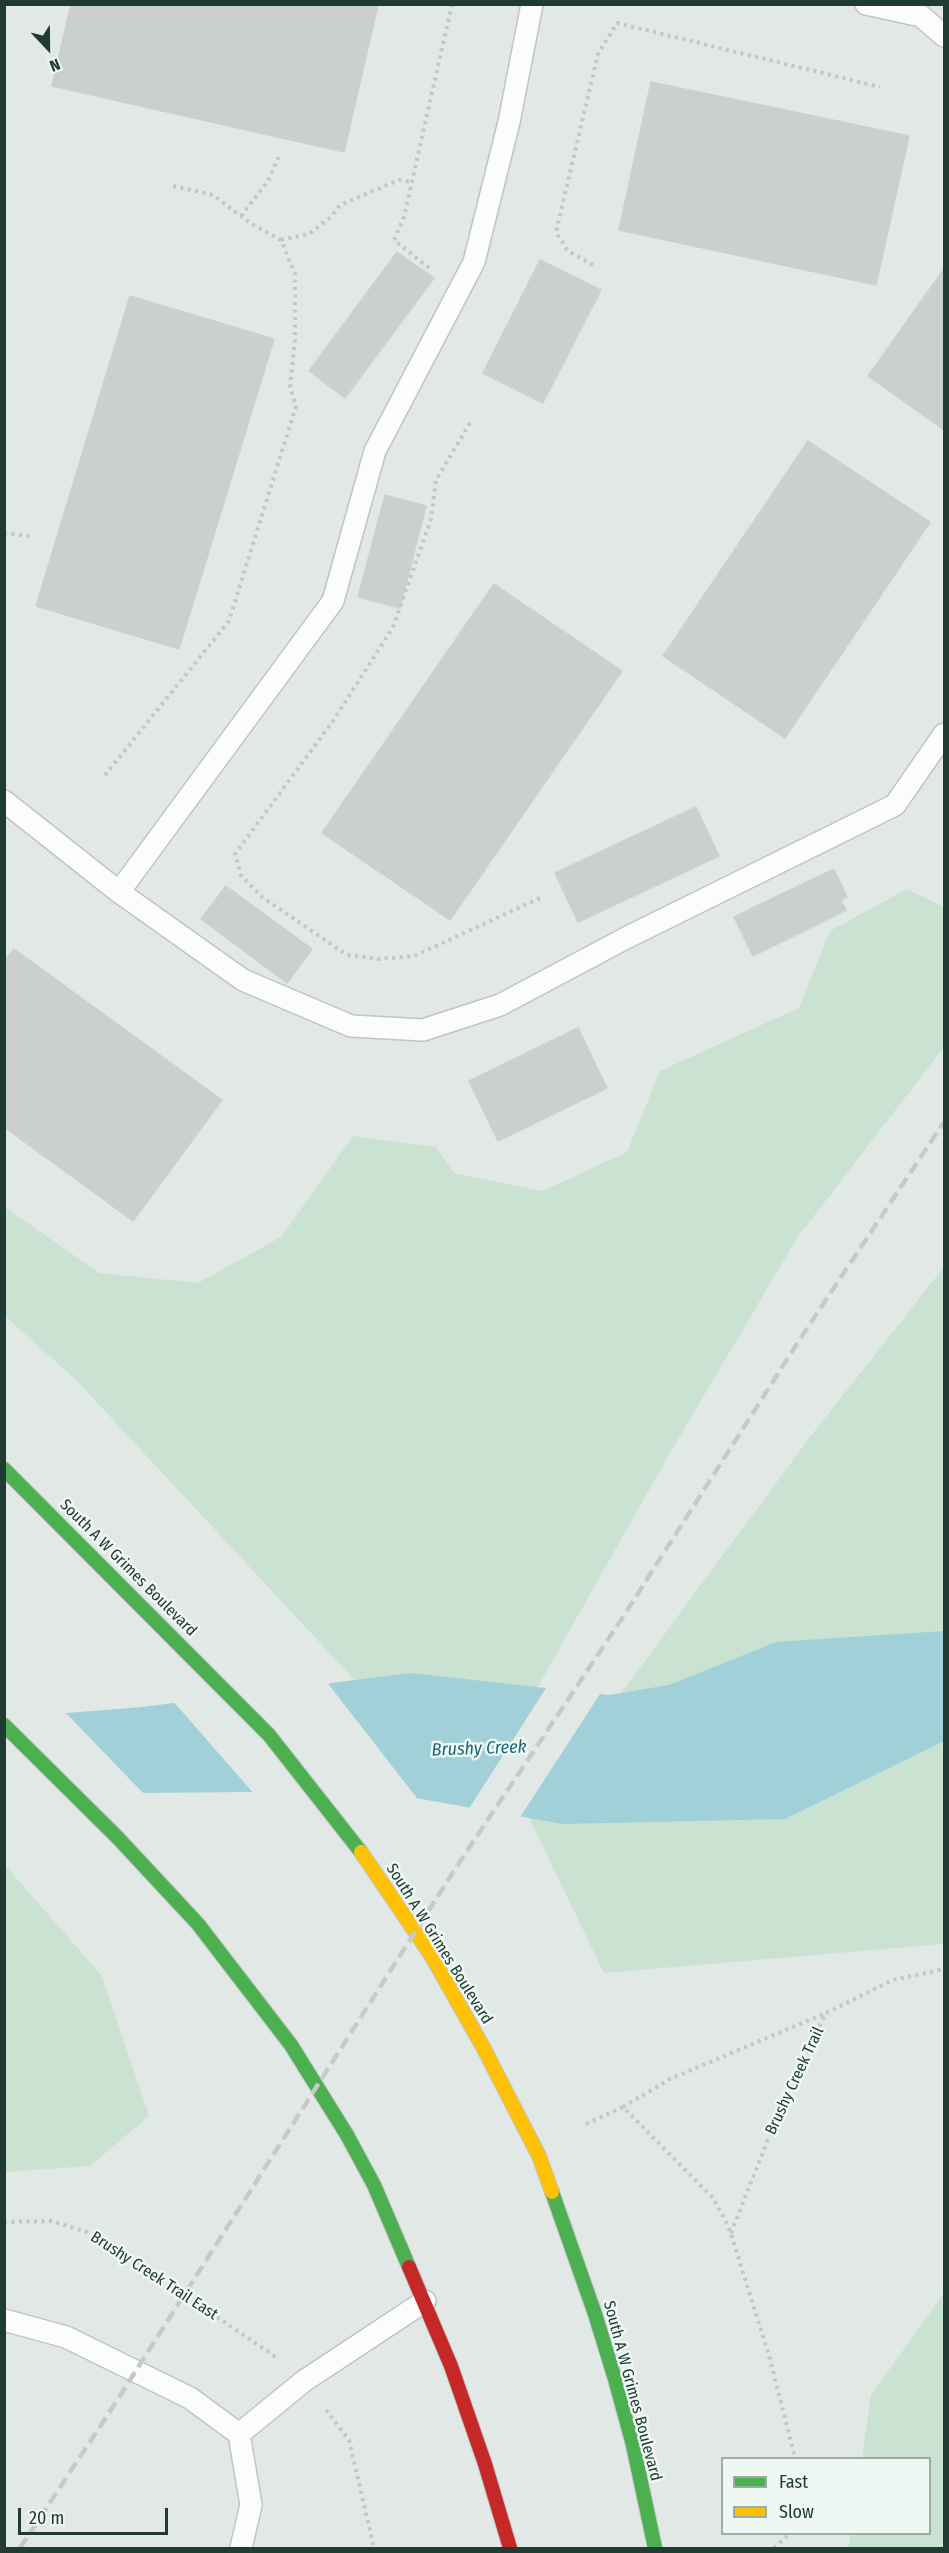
<!DOCTYPE html>
<html>
<head>
<meta charset="utf-8">
<style>
  body { margin:0 }
  #map { position:relative; width:949px; height:2553px; overflow:hidden; background:#e2e8e5; font-family:"Fira Sans Condensed",sans-serif }
  canvas { display:block }
  .frame { position:absolute; inset:0; border:6px solid #203b34; pointer-events:none }
  .legend { position:absolute; left:721px; top:2457px; width:210px; height:78px; box-sizing:border-box; background:#eff7f3; border:2px solid #9caca7; margin:0; padding:8px 10px; list-style:none; font-size:18px; color:#203b34 }
  .legend li { display:flex; align-items:center; gap:12px; height:30px }
  .legend b { width:30px; border:2px solid #9caca7 }
  .north { position:absolute; left:18px; top:18px; width:60px; height:60px; -webkit-text-stroke:4px #eff7f3; paint-order:stroke; rotate:158deg; font-size:16px; font-weight:700; line-height:24px; text-align:center; color:#203b34 }
  .north::after { content:''; display:block; margin:auto; width:21px; height:27px; background:#203b34; clip-path:polygon(50% 0,100% 100%,50% 72%,0 100%) }
  .scale { position:absolute; left:18px; top:2508px; width:150px; height:27px; box-sizing:border-box; border:3px solid #203b34; border-top:0; padding-left:8px; font-size:18px; line-height:21px; white-space:nowrap; color:#203b34; -webkit-text-stroke:4px #eff7f3; paint-order:stroke }
</style>
</head>
<body>
<div id="map">
<canvas width="949" height="2553"></canvas>
<div class="frame"></div>
<ul class="legend">
<li><b style="height:8px;background:#4caf50"></b>Fast</li>
<li><b style="height:8px;background:#ffc107"></b>Slow</li>
</ul>
<div class="north">N</div>
<div class="scale">20 m</div>
</div>
<script>
const c = document.querySelector('canvas').getContext('2d');
c.lineJoin = 'round';
function paint(path, color) {
  c.fillStyle = color;
  c.fill(path, 'evenodd');
}
function poly(rows) {
  const path = new Path2D();
  for (const r of rows) {
    path.moveTo(r[0], r[1]);
    for (let i = 2; i < r.length; i += 2) path.lineTo(r[i], r[i + 1]);
  }
  return path;
}
function strokePath(path, color, width, dash) {
  c.strokeStyle = color;
  c.lineWidth = width;
  c.lineCap = dash ? 'butt' : 'round';
  c.setLineDash(dash || []);
  c.stroke(path);
}
function drawText(font, color, halo, rows, align = 'center') {
  c.font = font + ' "Fira Sans Condensed",sans-serif';
  c.lineWidth = 5;
  c.setLineDash([]);
  c.textBaseline = 'middle';
  c.strokeStyle = halo;
  c.fillStyle = color;
  for (const [text, x, y, turn = 0] of rows) {
    c.save();
    c.translate(x, y);
    c.rotate((+turn || 0) * Math.PI / 180);
    c.textAlign = isNaN(turn) ? turn : align;
    if (halo) c.strokeText(text, 0, 0);
    c.fillText(text, 0, 0);
    c.restore();
  }
}
const green = poly([
  [907,889,944,907,944,1047,797,1238,667,1458,528,1704,361,1687,77,1381,5,1316,5,1207,99,1273,198,1283,281,1237,353,1136,436,1147,454,1173,543,1191,627,1152,660,1071,799,1008,830,931],
  [944,1267,944,1944,604,1973,529,1818,810,1437],
  [4,1864,102,1976,149,2116,90,2166,5,2172],
  [944,2293,944,2548,848,2548,851,2534,930,2534,930,2458,862,2458,871,2395]
]);
const water = poly([
  [944,1631,944,1741,785,1819,563,1824,376,1791,5,1794,5,1718,142,1707,410,1673,609,1695,669,1685,776,1642]
]);
const pier = poly([
  [326,1681,420,1802,376,1794,255,1795,172,1700],
  [548,1685,602,1691,519,1819,468,1810],
  [63,1710,146,1796,5,1797,4,1715]
]);
const building = poly([
  [71,4,378,5,344,152,52,86,71,4],
  [651,82,909,136,876,285,619,230,651,82],
  [397,252,434,278,345,398,309,371,397,252],
  [540,260,601,290,543,403,483,373,540,260],
  [944,269,944,430,868,376,944,269],
  [130,296,274,339,179,649,36,606,130,296],
  [808,441,930,522,785,738,663,656,808,441],
  [385,495,426,506,400,608,358,597,385,495],
  [494,584,622,671,450,920,322,833,494,584],
  [696,807,719,856,578,922,555,873,696,807],
  [834,869,847,897,841,900,846,910,753,956,734,917,834,869],
  [226,886,312,949,287,983,201,919,226,886],
  [14,949,222,1100,133,1221,4,1127,4,962,14,949],
  [578,1028,607,1088,498,1141,469,1081,578,1028]
]);
const path = poly([
  [241,216,268,181,280,154],
  [281,240,309,234,331,217,340,205,399,180,412,182],
  [593,265,568,251,556,232,598,54,617,23,880,87],
  [429,268,394,240,404,217,452,4],
  [470,423,436,480,431,519,393,627,333,721,235,854,241,875,262,897,347,955,380,959,414,956,540,898],
  [4,533,34,537],
  [105,775,229,621,296,406,290,387,295,340,295,274,281,240,250,223,213,195,173,186],
  [623,2107,670,2079,826,2013],
  [586,2124,623,2107,712,2197,725,2219,731,2234,770,2359,795,2458],
  [4,2222,51,2221,87,2232,133,2260,276,2357],
  [731,2233,785,2096,826,2013,893,1980,944,1969],
  [326,2410,349,2440,374,2548],
  [774,2548,789,2534]
]);
const lane = poly([
  [866,4,921,16,944,36],
  [4,801,119,892,243,980,351,1026,423,1030,500,1005,626,938,895,805,944,734],
  [119,892,333,601,375,451,474,262,509,122,532,4],
  [4,2320,66,2337,190,2398,239,2434,251,2505,241,2548],
  [239,2434,304,2381,425,2301]
]);
const fast = poly([
  [4,1469,269,1735,361,1852],
  [4,1725,118,1838,198,1924,291,2045,347,2135,374,2185,409,2267],
  [552,2192,595,2314,615,2379,633,2445,655,2548]
]);
const slow = poly([
  [361,1852,431,1955,483,2047,539,2156,552,2192]
]);
const jam = poly([
  [409,2267,451,2366,485,2464,510,2548]
]);
const rail = poly([
  [20,2548,109,2413,457,1866,621,1620,800,1339,944,1122]
]);
const streetNames = [
  ["South A W Grimes Boulevard",128,1568,45],
  ["South A W Grimes Boulevard",439,1944,58],
  ["Brushy Creek Trail",795,2081,-65],
  ["Brushy Creek Trail East",154,2276,33],
  ["South A W Grimes Boulevard",632,2391,75]
];
const waterNames = [
  ["Brushy Creek",479,1749,-2]
];
paint(green, '#cae2d1');
paint(water, '#a1d0d8');
paint(pier, '#e2e8e5');
paint(building, '#cbd0ce');
strokePath(building, '#cad1ce', 1.5);
strokePath(lane, '#bfc5c2', 24);
strokePath(fast, '#bec6c3', 16);
strokePath(slow, '#bec6c3', 16);
strokePath(jam, '#bec6c3', 16);
strokePath(path, '#bfc8c6', 4, [3, 4.5]);
strokePath(lane, '#fbfcfb', 21);
strokePath(fast, '#4caf50', 14);
strokePath(slow, '#ffc107', 14);
strokePath(jam, '#c62828', 14);
strokePath(rail, '#c6cac9', 4.5, [12, 6]);
drawText('16px', '#203b34', '#eff7f3', streetNames);
drawText('italic 18px', '#196878', '#eff7f3', waterNames);
</script>
</body>
</html>
